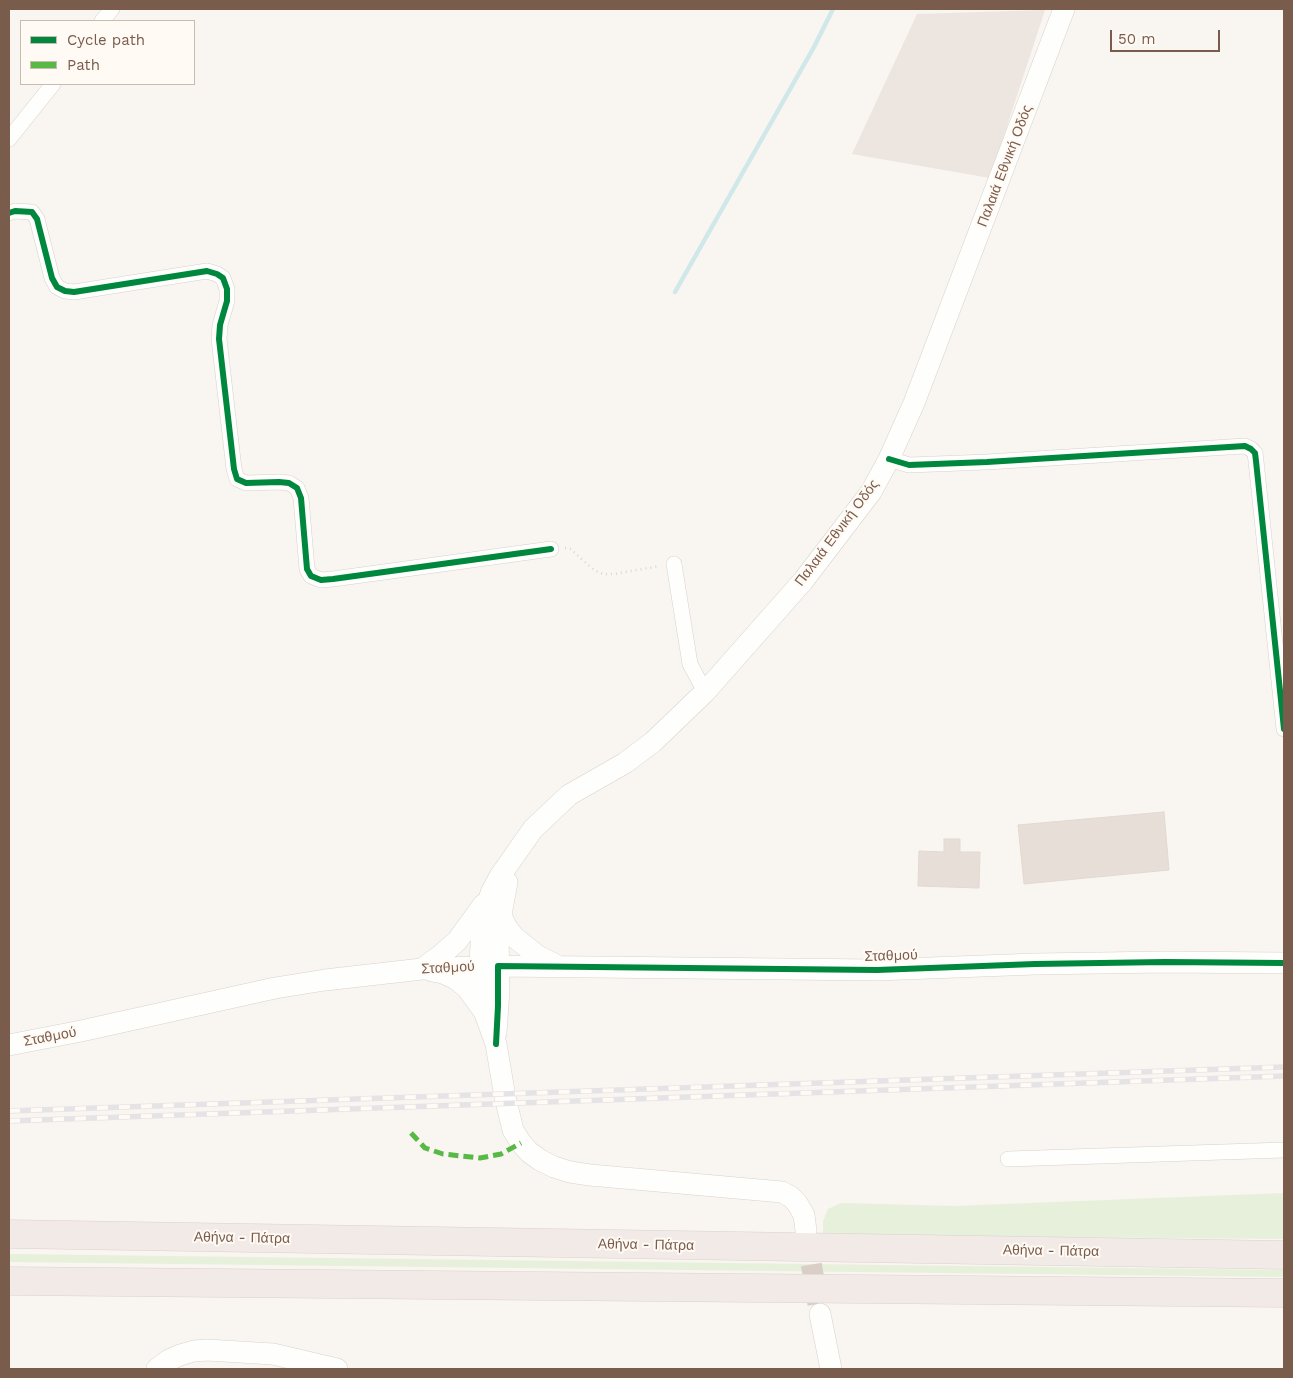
<!DOCTYPE html>
<html>
<head>
<meta charset="utf-8">
<style>
  body { margin:0 }
  #map { position:relative; width:1293px; height:1378px; overflow:hidden; background:#f9f5f0; font-family:"Work Sans",sans-serif }
  canvas { display:block }
  .frame { position:absolute; inset:0; border:10px solid #7a5c4d; pointer-events:none }
  .legend { position:absolute; left:20px; top:20px; width:175px; height:65px; box-sizing:border-box; background:#fffaf3; border:1px solid #cabbb1; margin:0; padding:6px 9px; list-style:none; font-size:15px; color:#7a5c4d }
  .legend li { display:flex; align-items:center; gap:10px; height:25px }
  .legend b { width:25px; border:1px solid #cabbb1 }
  .scale { position:absolute; left:1110px; top:30px; width:110px; height:22px; box-sizing:border-box; border:2px solid #7a5c4d; border-top:0; padding-left:6px; font-size:15px; line-height:18px; white-space:nowrap; color:#7a5c4d; -webkit-text-stroke:4px #fffaf3; paint-order:stroke }
</style>
</head>
<body>
<div id="map">
<canvas width="1293" height="1378"></canvas>
<div class="frame"></div>
<ul class="legend">
<li><b style="height:6px;background:#00873e"></b>Cycle path</li>
<li><b style="height:6px;background:#58b947"></b>Path</li>
</ul>
<div class="scale">50 m</div>
</div>
<script>
const c = document.querySelector('canvas').getContext('2d');
c.lineJoin = 'round';
function paint(path, color) {
  c.fillStyle = color;
  c.fill(path, 'evenodd');
}
function poly(rows) {
  const path = new Path2D();
  for (const r of rows) {
    path.moveTo(r[0], r[1]);
    for (let i = 2; i < r.length; i += 2) path.lineTo(r[i], r[i + 1]);
  }
  return path;
}
function strokePath(path, color, width, dash) {
  c.strokeStyle = color;
  c.lineWidth = width;
  c.lineCap = dash ? 'butt' : 'round';
  c.setLineDash(dash || []);
  c.stroke(path);
}
function drawText(font, color, halo, rows, align = 'center') {
  c.font = font + ' "Work Sans",sans-serif';
  c.lineWidth = 4;
  c.setLineDash([]);
  c.textBaseline = 'middle';
  c.strokeStyle = halo;
  c.fillStyle = color;
  for (const [text, x, y, turn = 0] of rows) {
    c.save();
    c.translate(x, y);
    c.rotate((+turn || 0) * Math.PI / 180);
    c.textAlign = isNaN(turn) ? turn : align;
    if (halo) c.strokeText(text, 0, 0);
    c.fillText(text, 0, 0);
    c.restore();
  }
}
const industrial = poly([
  [1045,10,990,178,852,154,917,14]
]);
const green = poly([
  [1284,1193,1284,1239,823,1235,823,1221,828,1209,841,1203,955,1206],
  [9,1254,1284,1270,1284,1277,9,1262]
]);
const stream = poly([
  [675,292,814,47,833,9]
]);
const building = poly([
  [1164,812,1169,870,1024,884,1018,825,1164,812],
  [944,839,960,839,960,852,980,852,979,888,918,886,919,851,944,852,944,839]
]);
const secondaryTunnel = poly([
  [806,1233,818,1304]
]);
const path = poly([
  [565,548,571,549,576,554,594,570,603,574,614,574,660,566]
]);
const street = poly([
  [102,21,112,9],
  [9,139,53,84],
  [9,213,15,211,32,212,37,219,52,278,57,287,65,291,74,292,207,271,217,274,223,278,227,289,227,301,220,325,219,339,234,469,237,479,246,483,279,482,289,483,297,488,301,498,307,569,311,576,321,580,333,579,551,549],
  [889,459,909,465,987,462,1245,446,1251,449,1255,453,1256,461,1284,729],
  [674,564,690,664,705,692],
  [1008,1159,1284,1150]
]);
const secondary = poly([
  [500,914,507,928,514,937,538,956,556,965],
  [422,969,441,955,457,941,484,904],
  [432,971,443,973,456,979,467,988,483,1010],
  [496,1033,499,990,498,931,507,882],
  [9,1045,81,1031,275,988,325,980,422,969,498,966,877,970,1035,964,1165,962,1284,963],
  [806,1231,804,1215,797,1203,791,1197,782,1192,590,1175,570,1172,554,1167,540,1160,529,1152,521,1143,513,1130,505,1097,496,1044,484,1011,480,966,482,923,491,893,500,876,533,829,569,795,625,763,653,742,705,692,803,581,871,492,889,459,914,403,1064,9],
  [820,1314,831,1369],
  [157,1369,169,1360,180,1355,194,1351,207,1350,273,1354,337,1369]
]);
const highway = poly([
  [9,1234,1284,1255],
  [9,1281,1284,1293]
]);
const rail = poly([
  [9,1111,1284,1067],
  [9,1121,1284,1076]
]);
const quiet = poly([
  [411,1133,425,1148,443,1154,480,1158,501,1154,521,1143]
]);
const cycleway = poly([
  [9,213,15,211,32,212,37,219,52,278,57,287,65,291,74,292,207,271,217,274,223,278,227,289,227,301,220,325,219,339,234,469,237,479,246,483,279,482,289,483,297,488,301,498,307,569,311,576,321,580,333,579,551,549],
  [889,459,909,465,987,462,1245,446,1251,449,1255,453,1256,461,1284,729],
  [496,1044,498,1006,498,966,877,970,1035,964,1165,962,1284,963]
]);
const streetNames = [
  ["Παλαιά Εθνική Οδός",1005,166,-69],
  ["Παλαιά Εθνική Οδός",837,533,-53],
  ["Σταθμού",891,956,-2],
  ["Σταθμού",448,968,-3],
  ["Σταθμού",50,1037,-11],
  ["Αθήνα - Πάτρα",242,1238,1],
  ["Αθήνα - Πάτρα",646,1245,1],
  ["Αθήνα - Πάτρα",1051,1251,1]
];
paint(industrial, '#ede5e0');
paint(green, '#e7f0db');
strokePath(stream, '#d0e8ea', 4.5);
paint(building, '#e6ded7');
strokePath(building, '#e2d8d2', 1);
strokePath(secondaryTunnel, '#d9cfc7', 21, [21, 11]);
strokePath(street, '#d7d1cb', 16);
strokePath(secondary, '#d9d2cb', 22);
strokePath(highway, '#dad1cc', 29);
strokePath(path, '#dcd5d0', 2.5, [1, 4]);
strokePath(street, '#fefefd', 15);
strokePath(secondary, '#fefefd', 21);
strokePath(highway, '#f2eae7', 28);
strokePath(rail, '#e6e3e7', 5.5);
strokePath(rail, '#fffaf3', 4, [11]);
strokePath(quiet, '#58b947', 5, [10, 5]);
strokePath(cycleway, '#00873e', 6);
drawText('14px', '#7a5c4d', '#fffaf3', streetNames);
</script>
</body>
</html>
